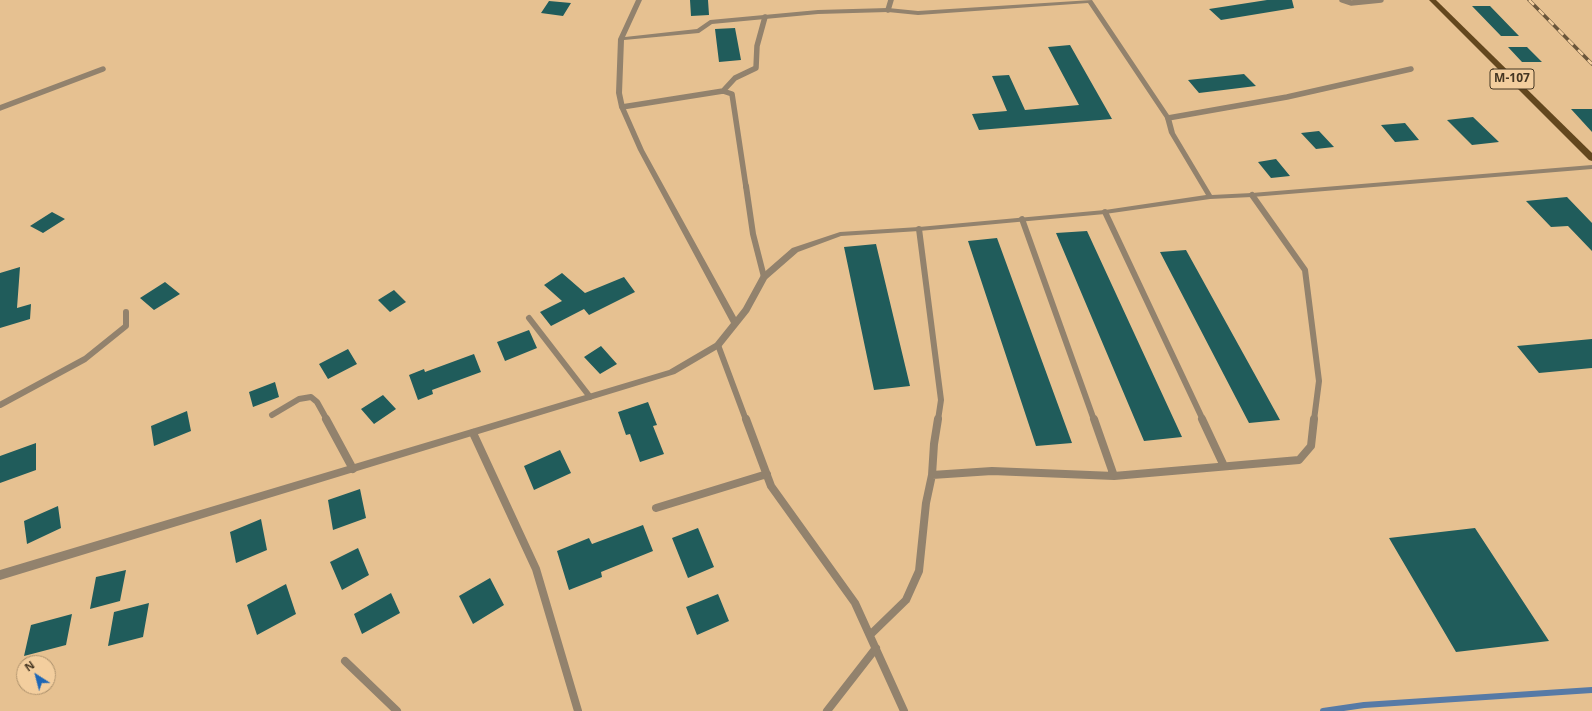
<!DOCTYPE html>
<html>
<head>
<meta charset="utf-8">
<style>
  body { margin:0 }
  #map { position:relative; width:1592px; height:711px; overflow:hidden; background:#e6c191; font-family:"Open Sans",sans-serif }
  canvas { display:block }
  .north { position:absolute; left:16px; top:655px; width:40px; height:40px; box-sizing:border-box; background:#f3ce9e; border:1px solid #ad916c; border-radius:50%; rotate:324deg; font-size:11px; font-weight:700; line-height:16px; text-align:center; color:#453622 }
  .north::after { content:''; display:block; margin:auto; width:14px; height:18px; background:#1e66b5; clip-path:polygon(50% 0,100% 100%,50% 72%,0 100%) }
</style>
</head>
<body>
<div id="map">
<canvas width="1592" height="711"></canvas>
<div class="north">N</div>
</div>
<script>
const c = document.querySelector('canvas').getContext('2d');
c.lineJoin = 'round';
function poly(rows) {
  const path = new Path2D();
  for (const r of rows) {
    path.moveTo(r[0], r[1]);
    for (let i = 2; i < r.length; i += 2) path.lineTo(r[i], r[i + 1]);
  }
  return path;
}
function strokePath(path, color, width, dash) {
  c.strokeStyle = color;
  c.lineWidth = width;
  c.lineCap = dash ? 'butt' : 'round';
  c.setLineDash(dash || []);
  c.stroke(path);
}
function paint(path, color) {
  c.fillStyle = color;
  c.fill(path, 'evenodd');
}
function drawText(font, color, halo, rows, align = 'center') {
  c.font = font + ' "Open Sans",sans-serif';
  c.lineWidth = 4;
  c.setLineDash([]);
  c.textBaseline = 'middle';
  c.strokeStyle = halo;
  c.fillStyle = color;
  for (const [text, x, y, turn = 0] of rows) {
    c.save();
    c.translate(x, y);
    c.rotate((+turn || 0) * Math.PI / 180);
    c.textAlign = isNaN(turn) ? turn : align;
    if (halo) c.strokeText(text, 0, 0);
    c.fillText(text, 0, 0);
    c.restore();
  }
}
const stream = poly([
  [1323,711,1364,705,1592,690]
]);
const building = poly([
  [690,0,708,0,709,15,691,16],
  [1267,0,1292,0,1294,8,1221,20,1209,9],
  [549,1,571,3,563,16,541,13],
  [1472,6,1490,6,1519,36,1501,36],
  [735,28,741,60,719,62,715,29],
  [1070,45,1112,119,979,130,972,114,1007,111,992,76,1009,75,1025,110,1079,105,1048,47],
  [1508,47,1527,47,1542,62,1522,62],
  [1244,74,1256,86,1199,93,1188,80],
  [1571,109,1592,109,1592,132],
  [1473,117,1499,142,1472,145,1447,120],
  [1405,123,1419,140,1395,142,1381,125],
  [1319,131,1334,147,1316,149,1301,133],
  [1276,159,1290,176,1271,178,1258,162],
  [1567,197,1592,223,1592,251,1568,226,1551,227,1526,201],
  [52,212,65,219,43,233,30,226],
  [1087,231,1182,437,1144,441,1056,233],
  [997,238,1072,443,1036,446,968,241],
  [876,244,910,386,874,390,844,247],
  [1186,250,1280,420,1249,423,1160,252],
  [20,267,17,308,31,304,30,319,0,328,0,273],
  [562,273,585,293,624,277,635,292,589,315,584,309,551,326,540,312,562,301,544,285],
  [165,282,180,294,154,310,140,298],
  [394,290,406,302,390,312,378,300],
  [529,330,537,348,505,361,497,342],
  [1592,339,1592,368,1539,373,1517,346],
  [601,346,617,364,600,374,584,357],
  [348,349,357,364,328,379,319,364],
  [474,354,481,372,432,390,433,394,418,400,409,375,424,369,425,372],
  [275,382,279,397,253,407,249,392],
  [383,395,396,409,374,424,361,409],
  [648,402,657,425,653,426,664,454,640,462,630,434,626,435,618,412],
  [187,411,191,431,154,446,151,426],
  [36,443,36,470,0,483,0,456],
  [560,450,571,473,534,490,524,466],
  [360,489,366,518,333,530,328,500],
  [58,506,61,528,27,544,24,521],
  [261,519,267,550,236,563,230,532],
  [643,525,653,551,601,572,602,577,569,590,557,551,589,538,592,544],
  [698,528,714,567,688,578,672,538],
  [1475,528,1549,641,1456,652,1389,538],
  [358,548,369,575,342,590,330,562],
  [126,570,120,601,90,609,96,577],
  [490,578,504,605,473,624,459,596],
  [286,584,296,614,257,635,247,605],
  [391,593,400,613,362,634,354,614],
  [718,594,729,621,697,635,686,607],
  [149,603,143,637,108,646,114,612],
  [72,614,66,645,24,656,31,625]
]);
const laneFar2 = poly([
  [1342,0,1351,3,1381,0],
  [888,10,891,0],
  [723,91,735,78,756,68,757,46,765,17],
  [622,107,723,91,732,94,746,187],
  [0,108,103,69],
  [1168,118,1287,97,1411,69]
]);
const laneFar1 = poly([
  [746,186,753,234,764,277],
  [1252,195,1305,270,1319,381,1314,420],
  [1105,212,1203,420],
  [1022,219,1094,420],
  [919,229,941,400,938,420],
  [529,318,590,397],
  [718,345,746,420],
  [0,405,85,359,126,326,126,312],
  [272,415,299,399,311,397,317,402,327,420]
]);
const lane = poly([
  [326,419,353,469],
  [746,419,771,486,855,603,904,711],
  [1094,419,1114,476],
  [1202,419,1224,466],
  [473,433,536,569,578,711],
  [932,475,934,444,938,419],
  [656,508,767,474],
  [870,635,906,600,919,571,926,503,932,475,992,471,1114,476,1299,460,1311,446,1314,419],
  [345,661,397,711],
  [827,711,876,648]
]);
const street = poly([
  [636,0,642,0,625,37,697,29,710,20,818,10,888,8,918,11,1092,0,1171,118,1175,133,1212,195,1252,193,1592,165,1592,169,1252,197,1210,199,1105,214,919,231,841,236,798,252,767,279,749,312,721,347,675,374,0,580,0,570,669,370,715,343,731,323,638,150,619,107,616,93,618,39,636,0],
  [1088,3,1165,118,1169,133,1206,195,1105,210,919,227,840,232,792,248,761,275,743,308,736,317,644,150,625,107,622,93,624,40,699,33,712,24,818,14,888,12,918,15,1088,3]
]);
const primary = poly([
  [1429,0,1436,0,1592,153,1592,161,1589,160,1429,0]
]);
const rail = poly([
  [1529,0,1592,64]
]);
const shields = [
  [1512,79,44]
];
const shieldNames = [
  ["М-107",1512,79]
];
strokePath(stream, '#567aa6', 6);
paint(building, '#205c5b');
strokePath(laneFar2, '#92826d', 5.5);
strokePath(laneFar1, '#92826d', 6);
strokePath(lane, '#92826d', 8);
paint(street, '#92826d');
paint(primary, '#63471e');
strokePath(rail, '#6a563b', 3.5);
strokePath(rail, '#f3ce9e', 2.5, [7]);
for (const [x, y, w] of shields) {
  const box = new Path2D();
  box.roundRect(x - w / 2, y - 10, w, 20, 3);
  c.fillStyle = '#f3ce9e';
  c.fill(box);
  strokePath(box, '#453622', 1);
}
drawText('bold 12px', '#453622', null, shieldNames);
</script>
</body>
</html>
